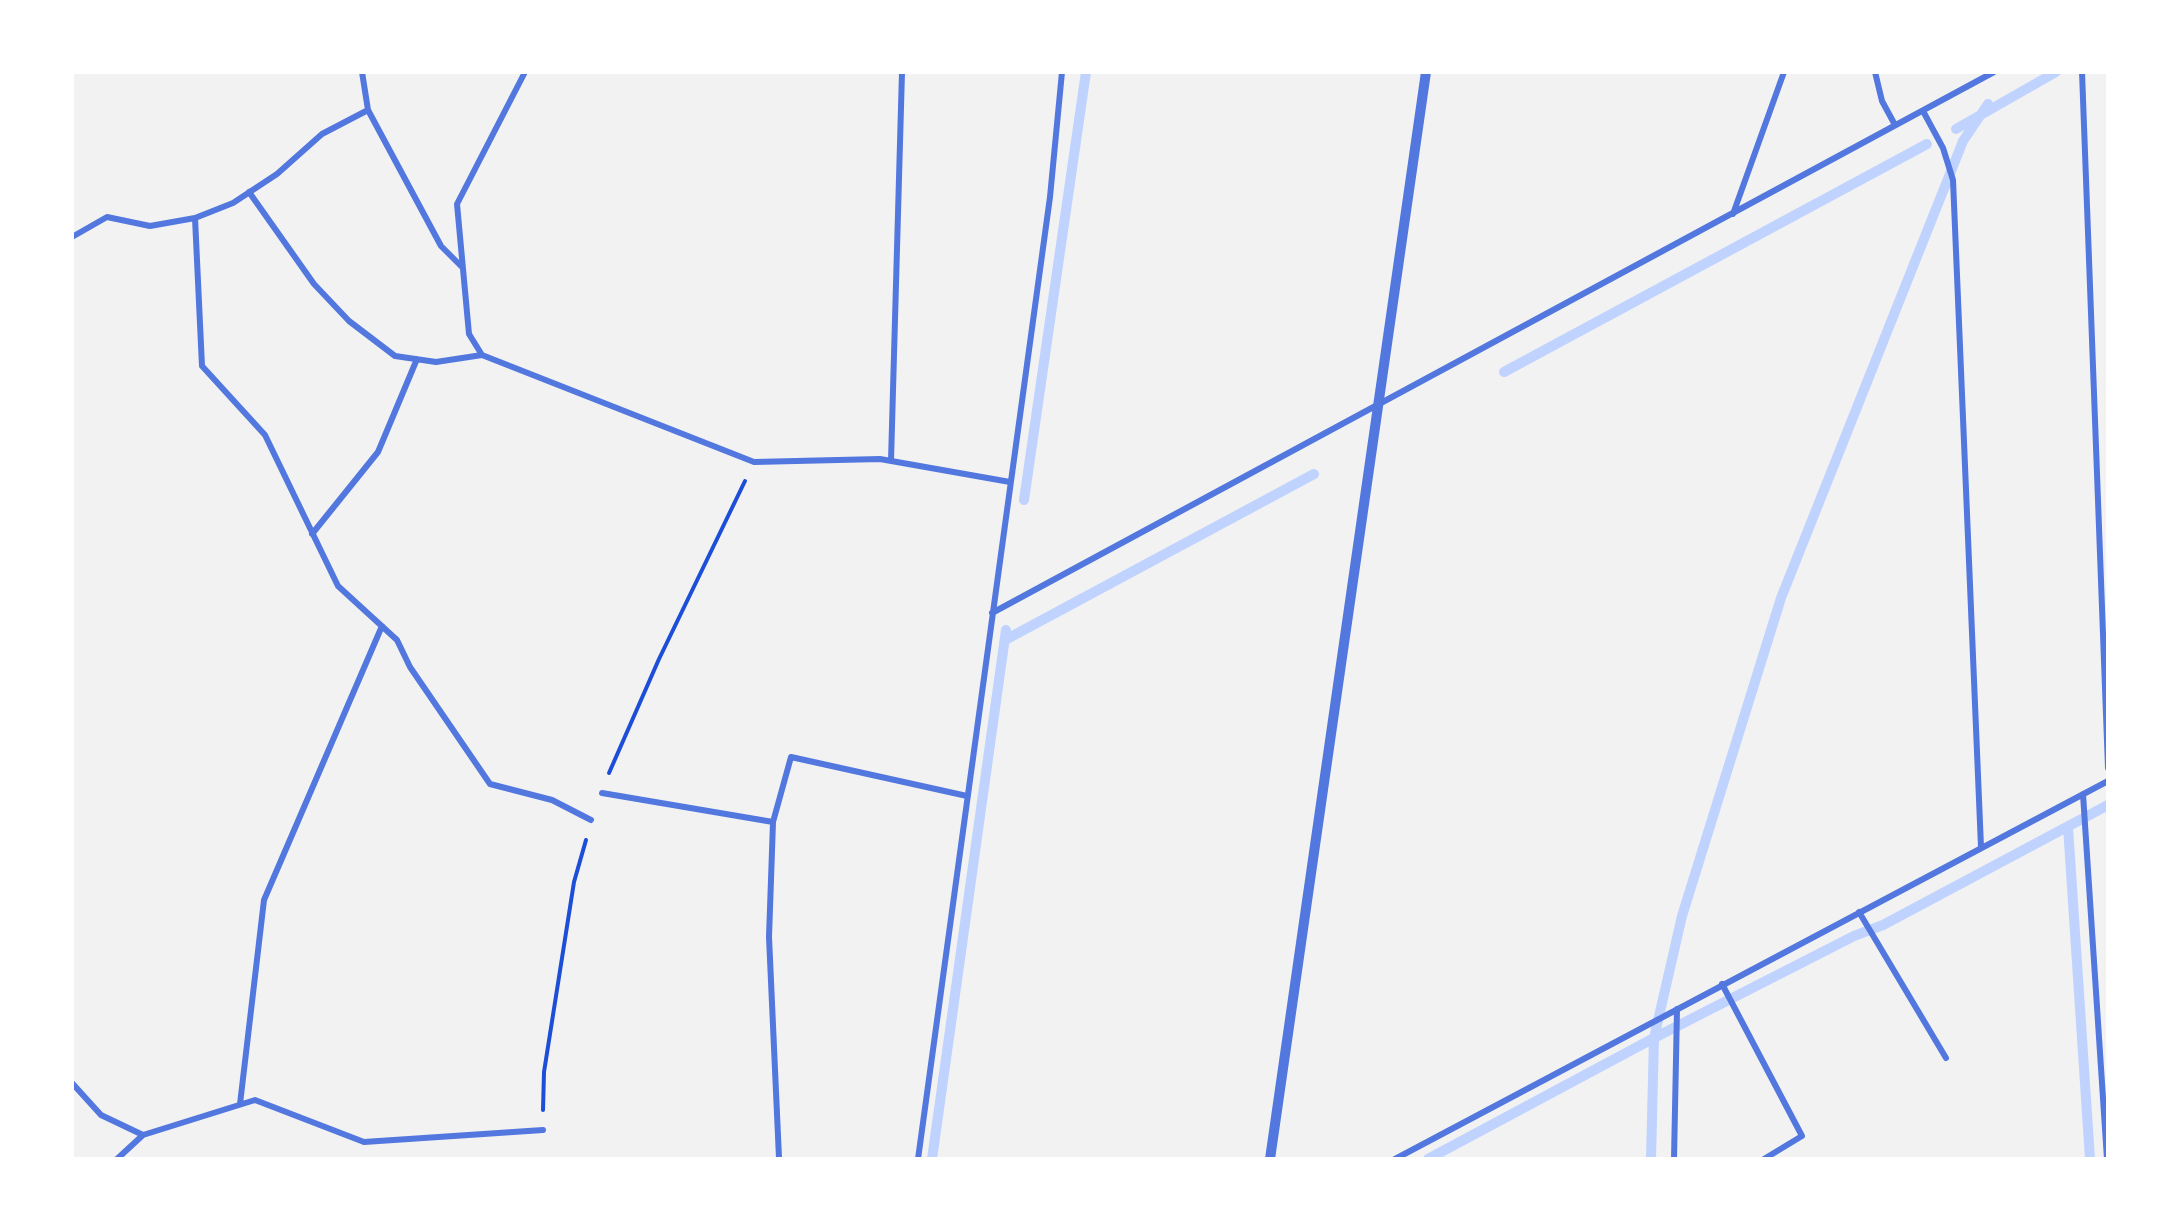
<!DOCTYPE html>
<html>
<head>
<meta charset="utf-8">
<style>
  body { margin:0 }
  #map { position:relative; width:2180px; height:1231px; overflow:hidden; background:#f2f2f2; font-family:"Source Sans 3",sans-serif }
  canvas { display:block }
  .frame { position:absolute; inset:0; border:74px solid #fff; pointer-events:none }
</style>
</head>
<body>
<div id="map">
<canvas width="2180" height="1231"></canvas>
<div class="frame"></div>
</div>
<script>
const c = document.querySelector('canvas').getContext('2d');
c.lineJoin = 'round';
function poly(rows) {
  const path = new Path2D();
  for (const r of rows) {
    path.moveTo(r[0], r[1]);
    for (let i = 2; i < r.length; i += 2) path.lineTo(r[i], r[i + 1]);
  }
  return path;
}
function strokePath(path, color, width, dash) {
  c.strokeStyle = color;
  c.lineWidth = width;
  c.lineCap = dash ? 'butt' : 'round';
  c.setLineDash(dash || []);
  c.stroke(path);
}
const stream = poly([
  [1956,129,2056,72],
  [1504,372,1927,144],
  [1024,500,1086,72],
  [1005,640,1314,474],
  [2068,827,2090,1159],
  [932,1159,1006,630],
  [1428,1159,1654,1038,1854,936,1883,925,2108,805],
  [1651,1159,1654,1038,1682,916,1781,598,1963,141,1988,104]
]);
const path = poly([
  [609,773,659,659,745,481],
  [543,1110,544,1072,574,882,586,840]
]);
const minor = poly([
  [362,72,368,110,441,246,462,267],
  [525,72,457,204,469,334,482,355,754,462,880,459,1010,482],
  [1875,72,1882,101,1895,125],
  [2082,72,2108,768],
  [1923,111,1943,148,1953,180,1981,847],
  [249,192,314,284,349,321,395,356,436,362,482,355],
  [1733,214,1784,72],
  [195,218,202,366,265,435,338,586,397,640,410,667,490,784,552,800,591,820],
  [72,237,107,217,150,226,195,218,233,203,277,174,322,134,368,110],
  [891,461,902,72],
  [312,534,378,452,417,359],
  [992,613,1994,72],
  [602,793,773,822],
  [2083,794,2107,1159],
  [1859,912,1946,1058],
  [1722,984,1802,1136,1764,1159],
  [72,1083,101,1115,143,1135,255,1100,364,1142,543,1130],
  [240,1104,264,900,382,626],
  [779,1158,769,937,773,822,791,757,967,796],
  [117,1159,143,1135],
  [918,1159,1050,197,1062,72],
  [1395,1159,2108,781],
  [1674,1159,1677,1009]
]);
const tertiary = poly([
  [1270,1159,1426,72]
]);
strokePath(stream, '#bfd3fe', 10);
strokePath(path, '#1d4ed8', 4);
strokePath(minor, '#5277de', 6);
strokePath(tertiary, '#5277de', 10);
</script>
</body>
</html>
